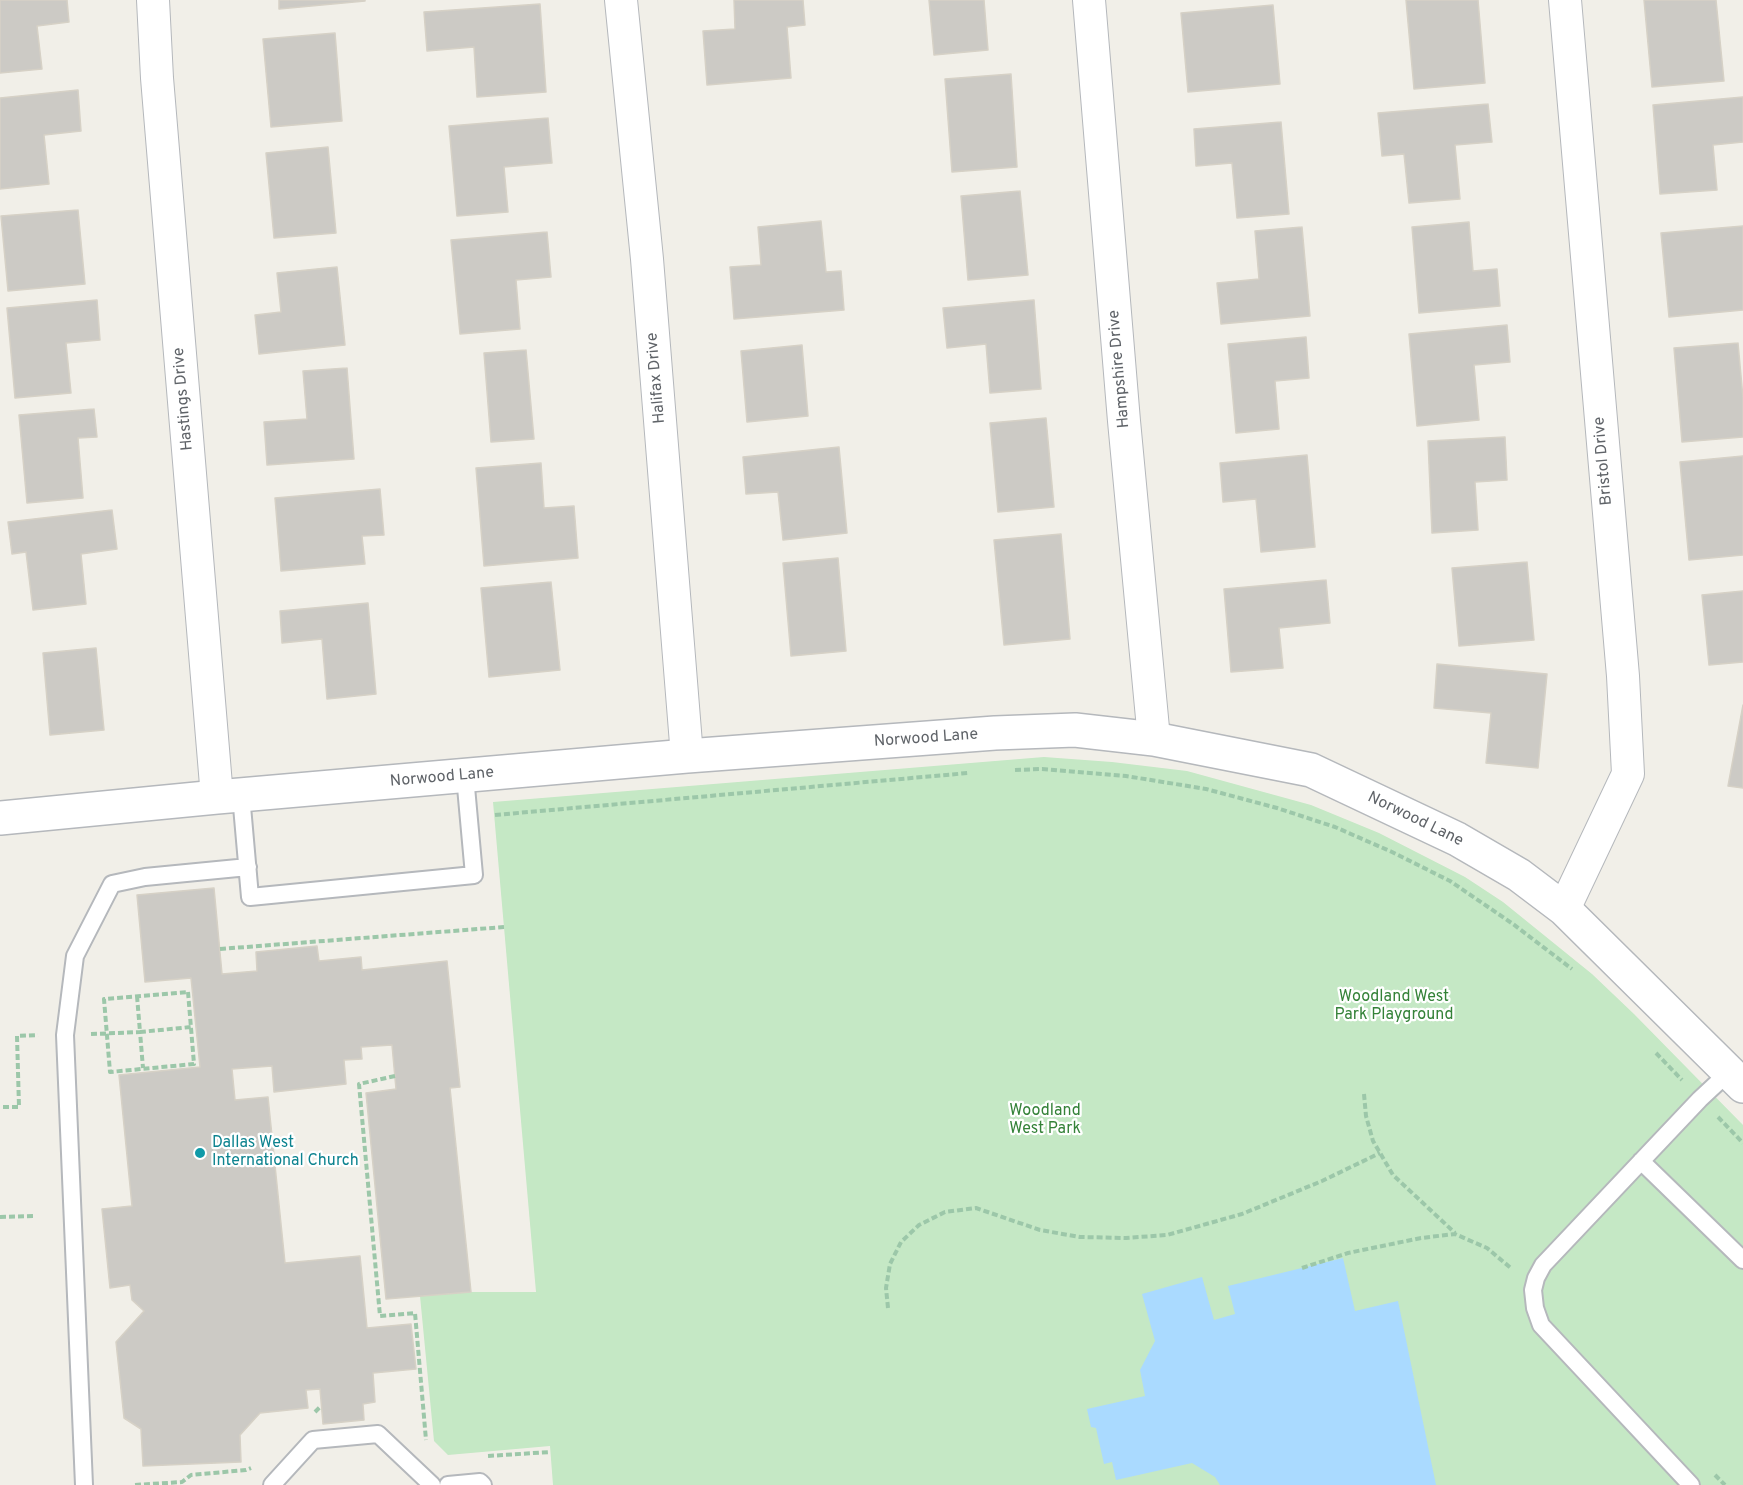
<!DOCTYPE html>
<html>
<head>
<meta charset="utf-8">
<style>
  body { margin:0 }
  canvas { display:block; background:#f1efe8 }
</style>
</head>
<body>
<canvas width="1743" height="1485"></canvas>
<script>
const c = document.querySelector('canvas').getContext('2d');
c.lineJoin = 'round';
function paint(path, color) {
  c.fillStyle = color;
  c.fill(path, 'evenodd');
}
function poly(rows) {
  const path = new Path2D();
  for (const r of rows) {
    path.moveTo(r[0], r[1]);
    for (let i = 2; i < r.length; i += 2) path.lineTo(r[i], r[i + 1]);
  }
  return path;
}
function strokePath(path, color, width, dash) {
  c.strokeStyle = color;
  c.lineWidth = width;
  c.lineCap = dash ? 'butt' : 'round';
  c.setLineDash(dash || []);
  c.stroke(path);
}
function drawText(font, color, halo, rows, align = 'center') {
  c.font = font + ' Overpass,sans-serif';
  c.lineWidth = 4.5;
  c.setLineDash([]);
  c.textBaseline = 'middle';
  c.strokeStyle = halo;
  c.fillStyle = color;
  for (const [text, x, y, turn = 0] of rows) {
    c.save();
    c.translate(x, y);
    c.rotate((+turn || 0) * Math.PI / 180);
    c.textAlign = isNaN(turn) ? turn : align;
    if (halo) c.strokeText(text, 0, 0);
    c.fillText(text, 0, 0);
    c.restore();
  }
}
const green = poly([
  [1044,757,1112,762,1187,771,1311,805,1379,833,1465,877,1503,902,1592,974,1634,1014,1743,1125,1743,1485,553,1485,550,1446,448,1455,434,1441,420,1296,471,1292,536,1292,493,802]
]);
const water = poly([
  [1343,1258,1355,1311,1398,1301,1436,1485,1220,1485,1215,1477,1192,1463,1116,1480,1112,1462,1104,1464,1096,1428,1091,1427,1087,1409,1145,1396,1140,1370,1155,1341,1142,1294,1202,1277,1214,1320,1235,1314,1228,1286]
]);
const building = poly([
  [0,0,67,0,69,22,37,26,42,69,0,73,0,0],
  [279,0,365,0,365,1,279,9,279,0],
  [734,0,803,0,805,25,787,27,791,78,707,85,703,31,735,29,734,0],
  [929,0,984,0,988,50,934,55,929,0],
  [1406,0,1478,0,1485,83,1414,89,1406,0],
  [1644,0,1716,0,1724,81,1652,87,1644,0],
  [540,4,546,92,477,97,474,47,427,51,424,12,540,4],
  [1273,5,1280,84,1188,92,1181,13,1273,5],
  [335,33,342,121,271,127,263,39,335,33],
  [1011,74,1017,167,952,172,945,79,1011,74],
  [78,90,81,131,44,135,49,184,0,189,0,98,78,90],
  [1743,97,1743,142,1713,145,1717,190,1660,194,1653,105,1743,97],
  [1488,104,1492,142,1455,145,1460,199,1409,203,1404,154,1382,156,1378,113,1488,104],
  [548,118,552,163,504,167,508,212,457,216,449,126,548,118],
  [1281,122,1289,214,1237,218,1232,163,1196,166,1194,129,1281,122],
  [328,147,336,233,274,238,266,153,328,147],
  [1020,191,1028,275,968,280,961,196,1020,191],
  [78,210,85,284,8,291,1,216,78,210],
  [821,221,826,272,841,271,844,310,734,319,730,267,761,265,758,227,821,221],
  [1469,222,1473,271,1497,269,1500,306,1419,313,1412,227,1469,222],
  [1743,226,1743,310,1669,317,1661,233,1743,226],
  [1302,227,1310,316,1221,324,1217,283,1259,279,1255,231,1302,227],
  [547,232,551,277,516,280,520,329,460,334,451,240,547,232],
  [337,267,345,345,259,354,255,315,281,312,277,273,337,267],
  [97,300,100,340,66,343,71,393,15,398,7,308,97,300],
  [1034,300,1041,389,990,393,986,344,947,348,943,308,1034,300],
  [1507,325,1510,362,1474,365,1479,420,1417,426,1409,334,1507,325],
  [1306,337,1309,378,1275,381,1279,429,1236,433,1228,344,1306,337],
  [1738,343,1743,398,1743,437,1682,442,1674,348,1738,343],
  [802,345,808,416,747,422,741,351,802,345],
  [526,350,534,439,491,442,484,353,526,350],
  [347,368,354,459,267,465,264,422,307,419,303,371,347,368],
  [94,409,97,437,78,438,83,498,27,503,19,415,94,409],
  [1046,418,1054,507,998,512,990,423,1046,418],
  [1505,437,1507,480,1475,482,1478,530,1432,533,1428,441,1505,437],
  [839,447,847,533,783,540,778,492,746,494,743,457,839,447],
  [1307,455,1315,547,1261,552,1256,499,1223,502,1220,463,1307,455],
  [1743,456,1743,555,1689,560,1680,462,1743,456],
  [541,463,544,508,574,506,578,558,484,566,476,468,541,463],
  [380,489,384,535,362,536,365,564,281,571,275,498,380,489],
  [112,510,117,549,81,554,86,604,33,610,26,552,12,554,8,522,112,510],
  [1061,534,1070,639,1004,645,994,540,1061,534],
  [838,558,846,651,791,656,783,563,838,558],
  [1527,562,1534,640,1459,646,1452,568,1527,562],
  [1326,580,1330,623,1279,628,1283,668,1231,672,1224,589,1326,580],
  [551,582,560,670,489,677,481,588,551,582],
  [1743,591,1743,662,1709,665,1702,595,1743,591],
  [368,603,376,694,327,699,322,639,282,643,280,611,368,603],
  [96,648,104,730,50,735,43,653,96,648],
  [1437,664,1547,674,1538,768,1486,763,1491,713,1434,708,1437,664],
  [1743,705,1743,788,1728,786,1743,705],
  [214,888,222,974,257,971,256,952,317,946,319,961,361,957,362,970,447,961,460,1087,450,1088,471,1292,386,1299,366,1093,396,1089,392,1045,361,1047,362,1059,344,1060,346,1084,274,1092,272,1066,232,1069,235,1100,268,1097,285,1263,360,1256,367,1328,411,1324,416,1369,373,1373,375,1402,363,1404,364,1420,323,1424,320,1389,306,1390,308,1408,260,1413,240,1435,241,1462,143,1466,141,1429,124,1418,116,1342,144,1311,132,1300,130,1285,110,1288,102,1209,132,1206,119,1075,200,1067,191,978,145,982,137,895,214,888]
]);
const path = poly([
  [1015,770,1042,769,1126,776,1206,789,1277,808,1335,827,1392,852,1450,881,1513,924,1572,969],
  [495,815,968,773],
  [220,949,504,927],
  [188,992,194,1064,110,1072,104,999,188,992],
  [137,996,140,1032,191,1027],
  [91,1034,140,1032,143,1068],
  [1656,1053,1682,1080],
  [395,1076,359,1084,380,1316,415,1313,426,1440],
  [1364,1094,1366,1116,1373,1141,1393,1175,1455,1233],
  [3,1107,19,1107,17,1036,38,1035],
  [1718,1117,1743,1143],
  [0,1217,33,1216],
  [1302,1268,1348,1253,1421,1238,1455,1234,1487,1248,1512,1269],
  [888,1308,886,1288,890,1264,901,1242,919,1225,945,1212,976,1208,1040,1230,1080,1237,1126,1238,1167,1235,1242,1214,1322,1181,1380,1153],
  [315,1412,321,1406],
  [488,1456,550,1452],
  [1715,1475,1725,1485],
  [135,1485,182,1482,191,1475,246,1470,251,1468]
]);
const service = poly([
  [241,795,250,897,474,875,465,776],
  [1641,1161,1743,1260],
  [84,1485,65,1035,75,956,112,884,145,877,248,867],
  [272,1485,313,1440,378,1434,432,1485],
  [448,1485,480,1482,483,1485],
  [1691,1485,1541,1325,1535,1308,1533,1290,1536,1278,1543,1265,1700,1099,1729,1072]
]);
const minor = poly([
  [153,0,157,78,217,797],
  [621,0,647,259,687,756],
  [1089,0,1124,421,1154,739],
  [1564,909,1628,774,1623,676,1565,0]
]);
const tertiary = poly([
  [0,818,217,797,687,756,995,733,1075,730,1154,739,1311,770,1457,839,1519,875,1564,909,1743,1086]
]);
const markers = [
  [200,1153,6,"#0f9aa8"]
];
const streetNames = [
  ["Hampshire Drive",1120,369,-95],
  ["Halifax Drive",657,378,-95],
  ["Hastings Drive",184,399,-95],
  ["Bristol Drive",1604,461,-95],
  ["Norwood Lane",926,739,-4],
  ["Norwood Lane",442,778,-5],
  ["Norwood Lane",1415,820,26]
];
const parkNames = [
  ["Woodland West",1394,998],
  ["Park Playground",1394,1016],
  ["Woodland",1045,1112],
  ["West Park",1045,1130]
];
const cultureNames = [
  ["Dallas West",212,1144],
  ["International Church",212,1162]
];
paint(green, '#c5e8c5');
paint(water, '#aadaff');
paint(building, '#cccac5');
strokePath(building, '#d6d1c6', 1.5);
strokePath(service, '#b5b8bc', 20);
strokePath(minor, '#b5b8bc', 34);
strokePath(tertiary, '#b5b8bc', 36);
strokePath(path, '#9cc7a9', 4, [6, 3]);
strokePath(service, '#fff', 16);
strokePath(minor, '#fff', 32);
strokePath(tertiary, '#fff', 33);
for (const [x, y, r, color] of markers) {
  const dot = new Path2D();
  dot.arc(x, y, r, 0, 2 * Math.PI);
  c.fillStyle = color;
  c.fill(dot);
  strokePath(dot, '#fff', 2);
}
drawText('16px', '#5f6368', '#fff', streetNames);
drawText('16px', '#348238', '#fff', parkNames);
drawText('16px', '#0d838f', '#fff', cultureNames, 'left');
</script>
</body>
</html>
